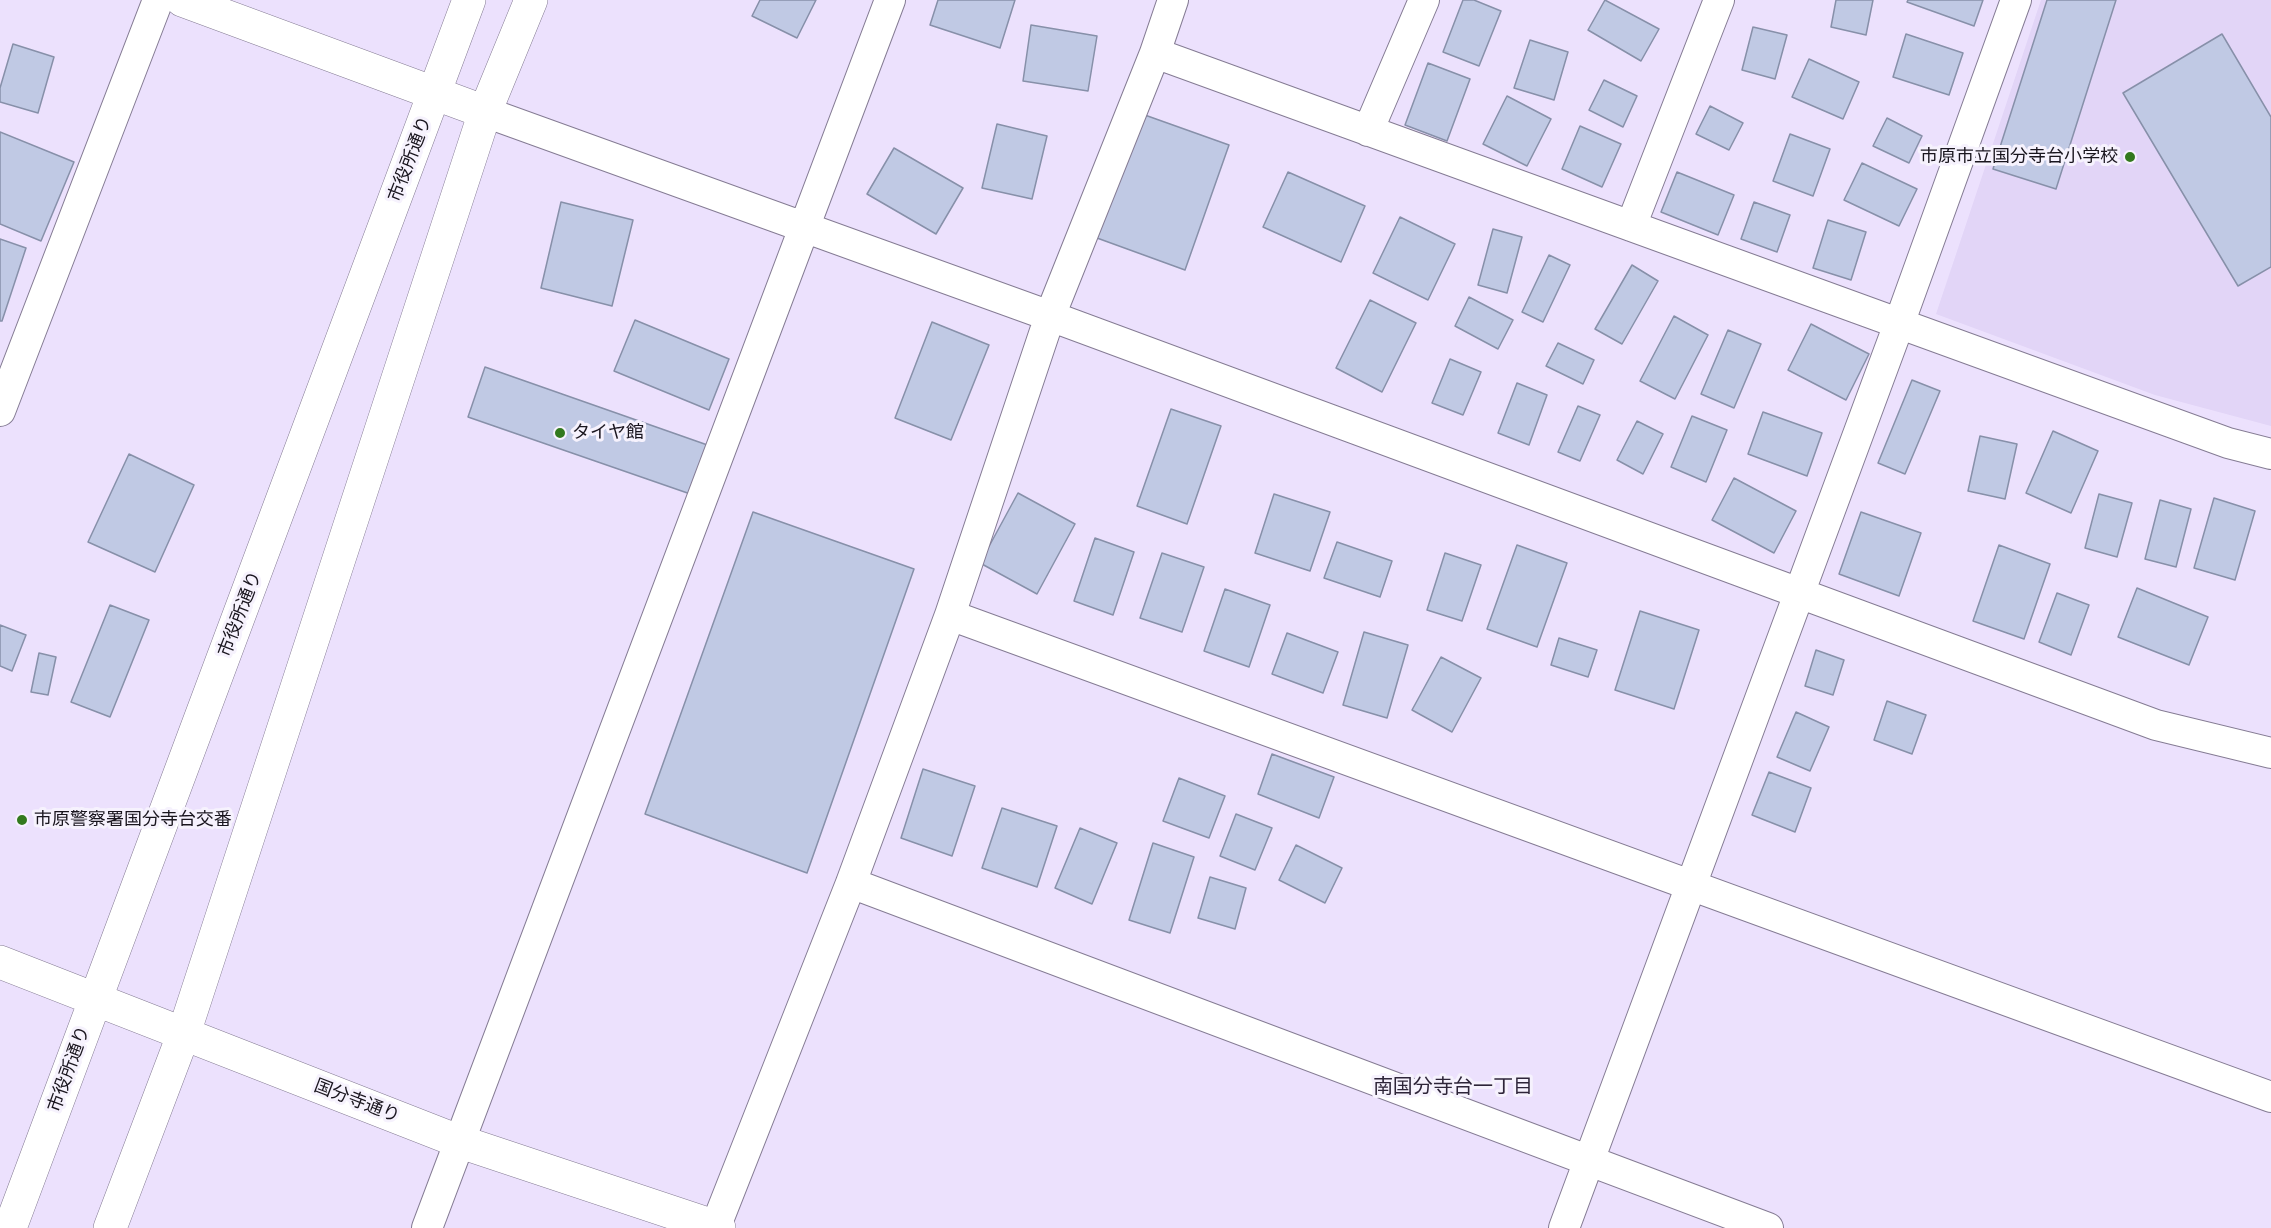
<!DOCTYPE html>
<html>
<head>
<meta charset="utf-8">
<style>
  body { margin:0 }
  canvas { display:block; background:#ece1fd }
</style>
</head>
<body>
<canvas width="2271" height="1228"></canvas>
<script>
const c = document.querySelector('canvas').getContext('2d');
c.lineJoin = 'round';
function paint(path, color) {
  c.fillStyle = color;
  c.fill(path, 'evenodd');
}
function poly(rows) {
  const path = new Path2D();
  for (const r of rows) {
    path.moveTo(r[0], r[1]);
    for (let i = 2; i < r.length; i += 2) path.lineTo(r[i], r[i + 1]);
  }
  return path;
}
function strokePath(path, color, width, dash) {
  c.strokeStyle = color;
  c.lineWidth = width;
  c.lineCap = dash ? 'butt' : 'round';
  c.setLineDash(dash || []);
  c.stroke(path);
}
function drawText(font, color, halo, rows, align = 'center') {
  c.font = font + ' Raleway,"Noto Sans JP",sans-serif';
  c.lineWidth = 6;
  c.setLineDash([]);
  c.textBaseline = 'middle';
  c.strokeStyle = halo;
  c.fillStyle = color;
  for (const [text, x, y, turn = 0] of rows) {
    c.save();
    c.translate(x, y);
    c.rotate((+turn || 0) * Math.PI / 180);
    c.textAlign = isNaN(turn) ? turn : align;
    if (halo) c.strokeText(text, 0, 0);
    c.fillText(text, 0, 0);
    c.restore();
  }
}
const built = poly([
  [2041,0,2271,0,2271,426,2155,395,1936,314]
]);
const building = poly([
  [760,0,816,0,797,38,752,16,760,0],
  [938,0,1015,0,1000,48,930,25,938,0],
  [1463,0,1474,0,1501,11,1479,66,1443,52,1463,0],
  [1605,0,1659,29,1641,61,1588,30,1605,0],
  [1836,0,1873,0,1866,35,1831,27,1836,0],
  [1908,0,1983,0,1974,26,1907,2,1908,0],
  [2047,0,2116,0,2056,189,1993,169,2047,0],
  [1031,25,1097,36,1088,91,1023,81,1031,25],
  [1753,27,1787,35,1775,79,1742,70,1753,27],
  [1906,34,1963,53,1949,95,1893,77,1906,34],
  [2222,34,2271,117,2271,267,2238,286,2123,93,2222,34],
  [1530,40,1568,52,1554,100,1514,88,1530,40],
  [13,44,54,57,38,113,0,102,0,88,13,44],
  [1809,59,1859,82,1843,119,1792,97,1809,59],
  [1428,63,1470,79,1447,141,1405,125,1428,63],
  [1604,80,1637,96,1623,127,1589,110,1604,80],
  [1507,96,1551,119,1527,166,1483,144,1507,96],
  [1710,106,1743,123,1729,150,1696,134,1710,106],
  [1142,114,1229,145,1185,270,1097,238,1142,114],
  [1887,118,1922,136,1909,163,1873,146,1887,118],
  [997,124,1047,136,1032,199,982,188,997,124],
  [1580,126,1621,144,1602,187,1562,169,1580,126],
  [0,132,74,162,41,241,0,224,0,132],
  [1790,134,1830,149,1813,196,1773,181,1790,134],
  [894,148,963,188,936,234,867,194,894,148],
  [1862,163,1917,189,1899,226,1844,200,1862,163],
  [1288,172,1365,206,1341,262,1263,227,1288,172],
  [1677,172,1734,195,1718,235,1661,212,1677,172],
  [561,202,633,220,612,306,541,288,561,202],
  [1754,202,1790,215,1777,252,1741,239,1754,202],
  [1400,217,1455,244,1428,300,1373,273,1400,217],
  [1828,220,1866,232,1851,280,1813,268,1828,220],
  [1493,229,1522,237,1507,293,1478,285,1493,229],
  [0,239,26,248,2,321,0,321,0,239],
  [1549,255,1570,265,1543,322,1522,312,1549,255],
  [1632,265,1658,281,1622,344,1595,329,1632,265],
  [1469,297,1513,320,1498,349,1455,326,1469,297],
  [1370,300,1416,323,1382,392,1336,368,1370,300],
  [1674,316,1708,335,1675,399,1640,381,1674,316],
  [635,320,729,359,709,410,614,371,635,320],
  [932,322,989,345,951,440,895,418,932,322],
  [1811,324,1869,354,1846,400,1788,370,1811,324],
  [1728,330,1761,344,1734,408,1701,394,1728,330],
  [1558,343,1594,360,1583,384,1546,366,1558,343],
  [1450,359,1481,372,1463,415,1432,403,1450,359],
  [485,367,716,448,699,497,468,417,485,367],
  [1912,380,1940,391,1905,474,1878,463,1912,380],
  [1517,383,1547,395,1529,445,1498,433,1517,383],
  [1578,406,1600,415,1580,461,1558,452,1578,406],
  [1171,409,1221,426,1187,524,1137,506,1171,409],
  [1763,412,1822,433,1807,476,1748,454,1763,412],
  [1692,416,1727,430,1706,482,1671,467,1692,416],
  [1637,421,1663,434,1643,474,1617,460,1637,421],
  [2053,431,2098,451,2071,513,2026,493,2053,431],
  [1980,436,2017,444,2005,499,1968,491,1980,436],
  [129,454,194,485,155,572,88,542,129,454],
  [1734,478,1796,511,1774,553,1712,520,1734,478],
  [1018,493,1075,524,1037,594,980,563,1018,493],
  [1274,494,1330,512,1310,571,1255,553,1274,494],
  [2099,494,2132,503,2117,557,2085,548,2099,494],
  [2214,498,2255,511,2235,580,2194,568,2214,498],
  [2160,500,2191,509,2176,567,2145,559,2160,500],
  [753,512,914,569,807,873,645,814,753,512],
  [1861,512,1921,533,1899,596,1839,574,1861,512],
  [1095,538,1134,552,1113,615,1074,601,1095,538],
  [1337,542,1392,561,1380,597,1324,578,1337,542],
  [1517,545,1567,563,1537,647,1487,629,1517,545],
  [1999,545,2050,564,2024,639,1973,621,1999,545],
  [1162,553,1204,567,1182,632,1140,618,1162,553],
  [1445,553,1481,565,1462,621,1427,610,1445,553],
  [2137,588,2208,617,2189,665,2118,637,2137,588],
  [1225,589,1270,605,1249,667,1204,651,1225,589],
  [2057,593,2089,605,2071,655,2039,642,2057,593],
  [110,605,149,620,110,717,71,702,110,605],
  [1640,611,1699,630,1674,709,1615,690,1640,611],
  [0,625,26,635,12,671,0,666,0,625],
  [1364,632,1408,645,1387,718,1343,705,1364,632],
  [1287,633,1338,652,1323,693,1272,674,1287,633],
  [1559,638,1597,650,1588,677,1551,665,1559,638],
  [1816,650,1844,660,1833,695,1805,686,1816,650],
  [39,653,56,657,48,695,31,692,39,653],
  [1441,657,1481,678,1452,732,1412,710,1441,657],
  [1887,701,1926,715,1912,754,1874,740,1887,701],
  [1796,712,1829,727,1810,771,1777,757,1796,712],
  [1272,754,1334,777,1319,818,1258,794,1272,754],
  [923,769,975,786,952,856,901,838,923,769],
  [1769,772,1811,788,1795,832,1752,815,1769,772],
  [1179,778,1225,796,1209,838,1163,821,1179,778],
  [1002,808,1057,826,1037,887,982,868,1002,808],
  [1236,814,1272,828,1255,870,1220,856,1236,814],
  [1080,828,1117,843,1092,904,1055,888,1080,828],
  [1153,843,1194,857,1170,933,1129,920,1153,843],
  [1296,845,1342,868,1325,903,1279,880,1296,845],
  [1210,877,1246,888,1235,929,1198,918,1210,877]
]);
const street = poly([
  [1155,53,2228,443,2271,454],
  [485,112,1050,316,2156,725,2271,753],
  [1368,131,1424,0],
  [1631,226,1719,0],
  [0,411,158,0],
  [950,615,2271,1097],
  [851,883,1768,1228],
  [427,1228,890,0],
  [715,1228,851,883,950,615,1050,316,1155,53,1173,0],
  [1564,1228,1899,324,2016,0]
]);
const secondary = poly([
  [182,0,485,112],
  [0,962,458,1141,719,1228],
  [10,1228,469,0],
  [110,1228,184,1033,485,112,531,0]
]);
const markers = [
  [2130,157,6,"#32791d"],
  [560,433,6,"#32791d"],
  [22,820,6,"#32791d"]
];
const poiNames = [
  ["市原市立国分寺台小学校",2118,157,"right"],
  ["タイヤ館",572,433],
  ["市原警察署国分寺台交番",34,820]
];
const streetNames = [
  ["市役所通り",410,159,-69],
  ["市役所通り",240,614,-69],
  ["市役所通り",69,1069,-70],
  ["国分寺通り",357,1101,21]
];
const neighbourhoodNames = [
  ["南国分寺台一丁目",1453,1087]
];
paint(built, '#e2d5f7');
paint(building, '#c0c9e4');
strokePath(building, '#8790a9', 1.5);
strokePath(street, '#857c94', 32);
strokePath(secondary, '#857c94', 34);
strokePath(street, '#fff', 30);
strokePath(secondary, '#fff', 33);
for (const [x, y, r, color] of markers) {
  const dot = new Path2D();
  dot.arc(x, y, r, 0, 2 * Math.PI);
  c.fillStyle = color;
  c.fill(dot);
  strokePath(dot, '#f6f2fd', 2);
}
drawText('18px', '#19151e', '#f6f2fd', poiNames, 'left');
drawText('18px', '#19151e', '#f6f2fd', streetNames);
drawText('20px', '#2e2539', '#f6f2fd', neighbourhoodNames);
</script>
</body>
</html>
